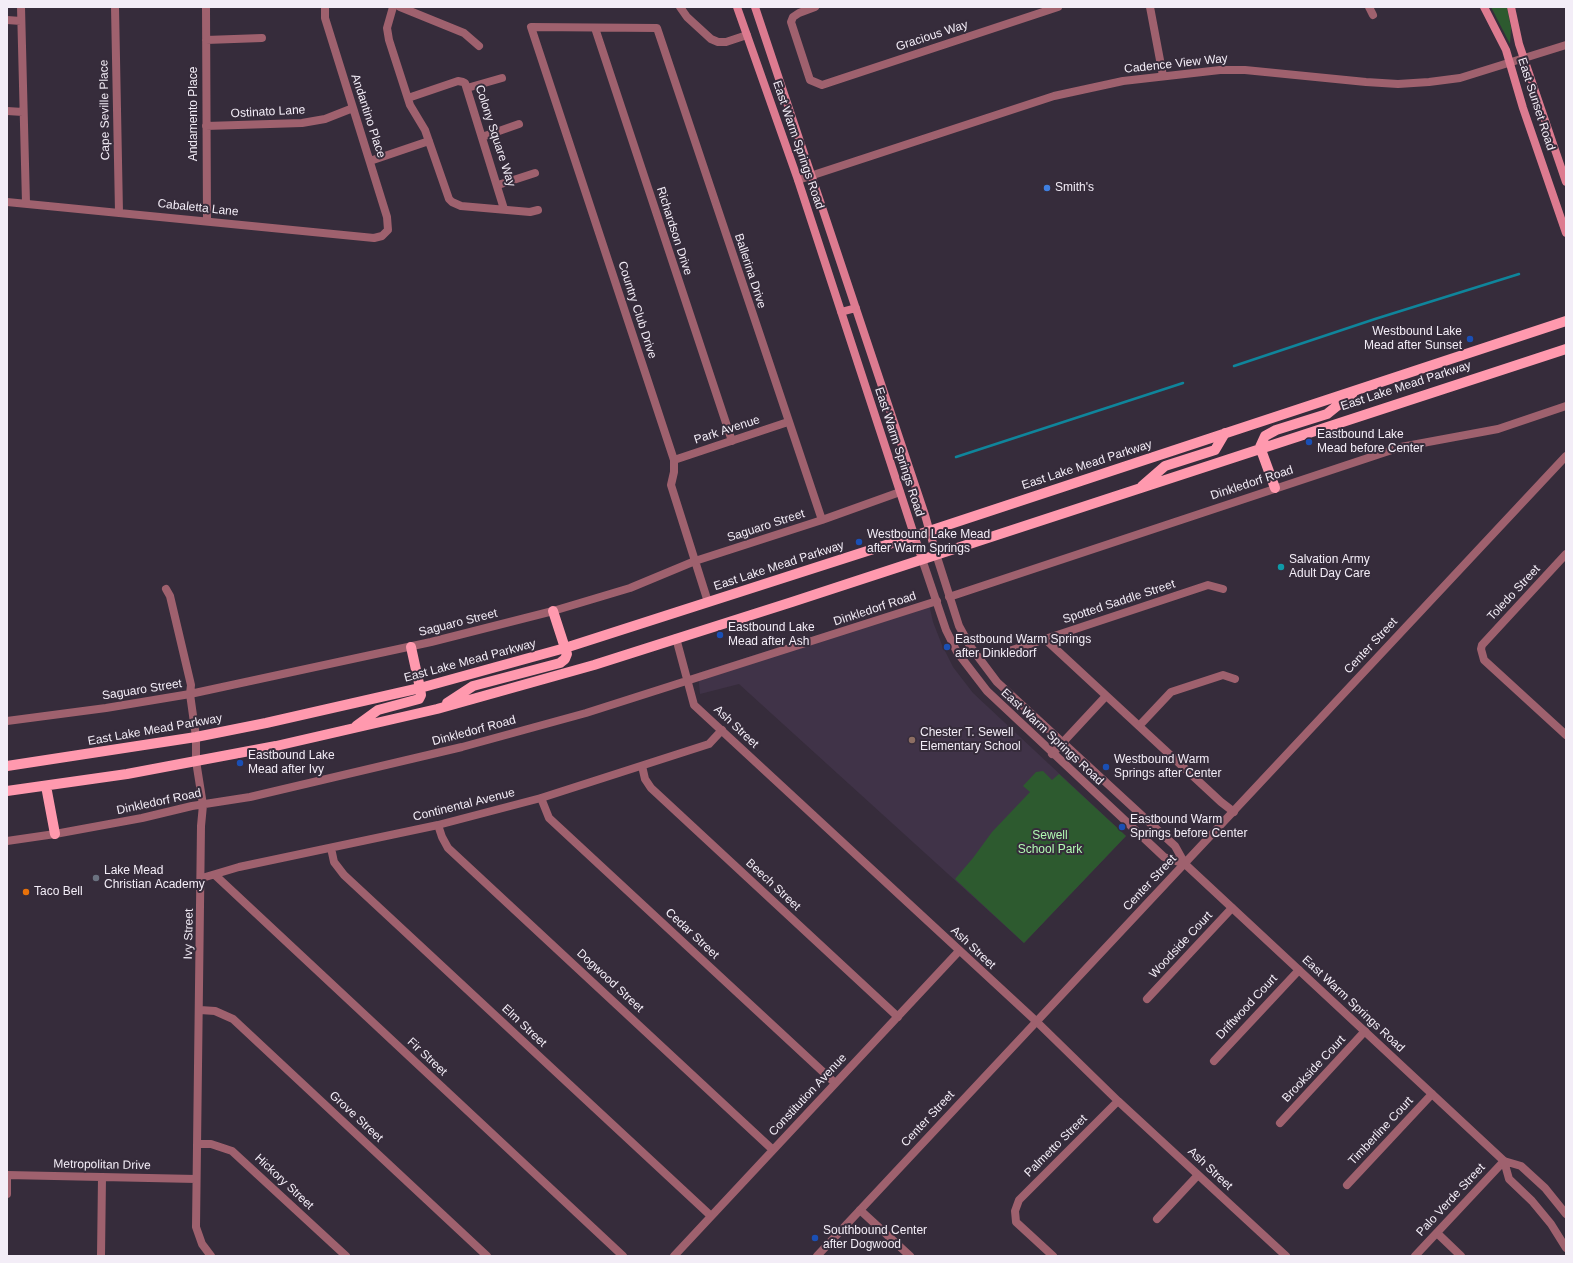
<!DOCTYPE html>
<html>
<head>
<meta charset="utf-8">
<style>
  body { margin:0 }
  #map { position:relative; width:1573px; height:1263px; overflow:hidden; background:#362c3b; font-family:Helvetica,sans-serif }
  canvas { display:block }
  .frame { position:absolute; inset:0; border:8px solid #f3edf7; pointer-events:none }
</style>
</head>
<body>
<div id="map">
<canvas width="1573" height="1263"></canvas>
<div class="frame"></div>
</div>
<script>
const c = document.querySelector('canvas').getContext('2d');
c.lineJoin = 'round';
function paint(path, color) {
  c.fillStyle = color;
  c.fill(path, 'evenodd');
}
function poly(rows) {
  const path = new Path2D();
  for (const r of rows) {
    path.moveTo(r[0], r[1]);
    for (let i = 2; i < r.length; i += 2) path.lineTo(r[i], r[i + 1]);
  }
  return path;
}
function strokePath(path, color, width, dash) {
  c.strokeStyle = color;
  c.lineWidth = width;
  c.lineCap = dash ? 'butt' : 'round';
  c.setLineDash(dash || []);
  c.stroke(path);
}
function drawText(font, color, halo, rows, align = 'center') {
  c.font = font + ' Helvetica,sans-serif';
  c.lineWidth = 4;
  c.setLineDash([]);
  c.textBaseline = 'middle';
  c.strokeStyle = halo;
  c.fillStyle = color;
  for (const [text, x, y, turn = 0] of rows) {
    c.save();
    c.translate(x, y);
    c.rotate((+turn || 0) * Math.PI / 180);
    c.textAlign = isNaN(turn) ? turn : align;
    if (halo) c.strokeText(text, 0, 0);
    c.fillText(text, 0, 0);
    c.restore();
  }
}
const built = poly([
  [928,600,933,622,942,645,953,667,973,693,1126,836,1024,943,739,684,700,694,698,673]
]);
const green = poly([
  [1491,7,1507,7,1511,28,1510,44],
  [1043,771,1052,780,1059,774,1126,836,1024,943,955,879,973,858,992,832,1030,792,1023,786,1036,772]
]);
const stream = poly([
  [1234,366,1375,319,1519,274],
  [956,457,1183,383]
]);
const minor = poly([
  [21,7,26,203],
  [115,7,119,212],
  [206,7,207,221],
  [393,7,387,28,389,40,410,105,425,130,449,199,452,202,461,206,530,212,538,210],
  [400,7,464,33,479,46],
  [680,7,687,17,711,39,718,42,726,42,747,35],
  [815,7,799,13,793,17,791,22,810,80,822,85,1058,7],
  [1150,7,1163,76],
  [1369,7,1373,15],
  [7,20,21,21],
  [595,28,732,441],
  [206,40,262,38],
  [467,88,502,78],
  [408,98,458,81,463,82,465,83,504,209],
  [7,111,23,112],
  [206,126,302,123,325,119,353,108],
  [482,137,519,124],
  [370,161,429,141],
  [798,180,1054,96,1123,81,1220,70,1245,70,1366,82,1398,84,1429,82,1460,78,1566,45],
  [498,185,535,173],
  [7,202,374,238,382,236,388,230,387,217,325,18,325,7],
  [674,460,788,422],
  [1566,554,1482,645,1481,649,1484,660,1566,735],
  [166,589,170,596,191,685,190,694,196,737,196,761,203,805,201,826,196,1227,202,1244,211,1256],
  [949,597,1401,447,1498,429,1566,406],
  [708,602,671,485,674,472,674,460,531,27,657,28,822,520],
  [676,638,694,705,1037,1022,1118,1101,1286,1256],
  [1045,639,1221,802,1234,812],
  [1000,654,1208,585,1223,589],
  [7,721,106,708,190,694,431,642,553,611,630,588,695,561,822,520,900,492],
  [1139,726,1171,692,1223,675,1235,679],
  [1052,754,1106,696],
  [642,766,645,779,651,788,898,1017],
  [541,798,549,818,835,1083],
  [438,825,442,837,448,848,773,1150],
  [7,841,55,834,142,818,192,806,250,797,462,747,586,713,937,601],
  [331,848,334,862,344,875,711,1216],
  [215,875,623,1256],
  [202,878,239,867,438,825,541,798,709,744,722,730],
  [1147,999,1232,908],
  [200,1010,215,1011,233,1019,487,1256],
  [1214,1061,1299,970],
  [1280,1123,1365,1031],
  [197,1144,211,1144,232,1151,346,1256],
  [7,1175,196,1179],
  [1347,1185,1432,1094],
  [7,1194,7,1175],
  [860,1210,910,1256],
  [1157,1219,1198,1175],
  [1437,1233,1461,1256],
  [101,1256,102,1177],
  [674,1256,959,951],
  [1053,1256,1016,1222,1015,1211,1019,1200,1118,1101],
  [1415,1256,1504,1161]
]);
const tertiary = poly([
  [936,554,959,626,970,646,997,682,1175,846,1185,864,1504,1161,1521,1166,1545,1188,1566,1214],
  [922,559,946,630,957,652,987,691,1164,857,1185,864],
  [1504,1161,1509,1179,1532,1201,1551,1224,1566,1248],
  [817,1256,1566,456]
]);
const secondary = poly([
  [737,7,798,180,922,559],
  [755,7,925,515,936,554],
  [1484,7,1506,50,1523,108,1566,233],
  [1511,7,1519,44,1566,182],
  [841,312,856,308]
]);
const primary = poly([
  [1142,486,1165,466,1215,450,1225,433],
  [1275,488,1260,447,1265,436,1276,430,1327,414,1353,393],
  [447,703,473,686,560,663,565,659,567,654,565,648,553,611],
  [356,726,378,710,419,699,421,695,420,688,411,647],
  [7,766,196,737,266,723,420,688,565,648,914,536,1566,321],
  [46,786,55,834],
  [7,791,127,774,196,761,276,746,437,709,594,665,792,602,1566,349]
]);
const markers = [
  [1047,188,4,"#3f7fe0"],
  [1470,339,4,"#1a4fb4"],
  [1309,442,4,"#1a4fb4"],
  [859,542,4,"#1a4fb4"],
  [1281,567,4,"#0f9aa8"],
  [720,635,4,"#1a4fb4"],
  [947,647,4,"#1a4fb4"],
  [912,740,4,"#8d6e63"],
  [240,763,4,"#1a4fb4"],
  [1106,767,4,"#1a4fb4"],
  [1122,827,4,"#1a4fb4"],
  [96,878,4,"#6b7280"],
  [26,892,4,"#e8710a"],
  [815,1238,4,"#1a4fb4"]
];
const streetNames = [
  ["Gracious Way",932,36,-18],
  ["Cadence View Way",1176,64,-6],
  ["East Sunset Road",1536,104,72],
  ["Cape Seville Place",105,110,-91],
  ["Ostinato Lane",268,112,-3],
  ["Andamento Place",194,114,-90],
  ["Andantino Place",368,116,72],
  ["Colony Square Way",495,136,72],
  ["East Warm Springs Road",798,145,71],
  ["Cabaletta Lane",198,208,6],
  ["Richardson Drive",674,231,72],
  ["Ballerina Drive",750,271,72],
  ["Country Club Drive",637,310,72],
  ["East Lake Mead Parkway",1406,386,-18],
  ["Park Avenue",727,430,-18],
  ["East Warm Springs Road",899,452,72],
  ["East Lake Mead Parkway",1087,465,-18],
  ["Dinkledorf Road",1252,483,-18],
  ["Saguaro Street",766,526,-18],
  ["East Lake Mead Parkway",779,566,-18],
  ["Toledo Street",1514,593,-47],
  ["Spotted Saddle Street",1119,602,-18],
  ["Dinkledorf Road",875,609,-18],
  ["Saguaro Street",458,623,-14],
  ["Center Street",1371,646,-47],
  ["East Lake Mead Parkway",470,661,-15],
  ["Saguaro Street",142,690,-9],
  ["Ash Street",736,727,43],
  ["East Lake Mead Parkway",155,730,-10],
  ["Dinkledorf Road",474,731,-15],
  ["East Warm Springs Road",1052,737,43],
  ["Dinkledorf Road",159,802,-12],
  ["Continental Avenue",464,805,-14],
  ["Center Street",1150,883,-47],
  ["Beech Street",773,885,43],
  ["Ivy Street",189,934,-89],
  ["Cedar Street",692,934,43],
  ["Woodside Court",1181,945,-47],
  ["Ash Street",973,948,43],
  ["Dogwood Street",610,981,43],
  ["East Warm Springs Road",1353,1004,43],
  ["Driftwood Court",1247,1007,-47],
  ["Elm Street",524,1026,43],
  ["Fir Street",427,1057,43],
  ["Brookside Court",1314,1069,-47],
  ["Constitution Avenue",808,1095,-47],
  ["Grove Street",356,1117,43],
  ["Center Street",928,1119,-47],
  ["Timberline Court",1381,1131,-47],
  ["Palmetto Street",1056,1146,-45],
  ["Metropolitan Drive",102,1165,1],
  ["Ash Street",1210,1169,43],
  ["Hickory Street",284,1182,43],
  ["Palo Verde Street",1451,1200,-47]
];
const poiNames = [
  ["Smith's",1055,188],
  ["Westbound Lake",1462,332,"right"],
  ["Mead after Sunset",1462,346,"right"],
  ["Eastbound Lake",1317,435],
  ["Mead before Center",1317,449],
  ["Westbound Lake Mead",867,535],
  ["after Warm Springs",867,549],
  ["Salvation Army",1289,560],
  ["Adult Day Care",1289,574],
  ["Eastbound Lake",728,628],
  ["Mead after Ash",728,642],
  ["Eastbound Warm Springs",955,640],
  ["after Dinkledorf",955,654],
  ["Chester T. Sewell",920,733],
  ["Elementary School",920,747],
  ["Eastbound Lake",248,756],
  ["Mead after Ivy",248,770],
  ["Westbound Warm",1114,760],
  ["Springs after Center",1114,774],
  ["Eastbound Warm",1130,820],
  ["Springs before Center",1130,834],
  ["Lake Mead",104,871],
  ["Christian Academy",104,885],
  ["Taco Bell",34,892],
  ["Southbound Center",823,1231],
  ["after Dogwood",823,1245]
];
const parkNames = [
  ["Sewell",1050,836],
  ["School Park",1050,850]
];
paint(built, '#403348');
paint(green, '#2d5a2f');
strokePath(stream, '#0f859b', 2.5);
strokePath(minor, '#9f616e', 8);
strokePath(tertiary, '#9f616e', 8);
strokePath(secondary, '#dd7b90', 8);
strokePath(primary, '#ff99ae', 10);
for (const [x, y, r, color] of markers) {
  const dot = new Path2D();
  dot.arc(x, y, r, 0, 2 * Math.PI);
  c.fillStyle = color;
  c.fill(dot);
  strokePath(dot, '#362c3b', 1.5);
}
drawText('12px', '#f3edf7', '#362c3b', streetNames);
drawText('12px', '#f3edf7', '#362c3b', poiNames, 'left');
drawText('12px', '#b1fab2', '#362c3b', parkNames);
</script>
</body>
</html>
